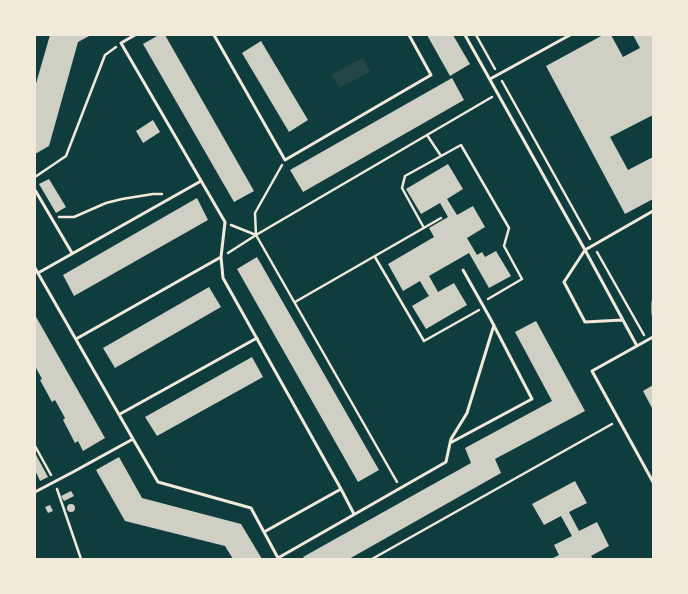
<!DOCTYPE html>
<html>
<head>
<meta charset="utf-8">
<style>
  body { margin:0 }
  #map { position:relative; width:688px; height:594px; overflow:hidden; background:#0f3d3e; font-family:"PT Sans",sans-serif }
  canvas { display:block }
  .frame { position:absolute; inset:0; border:36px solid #f1e9da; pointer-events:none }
</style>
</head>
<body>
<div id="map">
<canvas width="688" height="594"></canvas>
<div class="frame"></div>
</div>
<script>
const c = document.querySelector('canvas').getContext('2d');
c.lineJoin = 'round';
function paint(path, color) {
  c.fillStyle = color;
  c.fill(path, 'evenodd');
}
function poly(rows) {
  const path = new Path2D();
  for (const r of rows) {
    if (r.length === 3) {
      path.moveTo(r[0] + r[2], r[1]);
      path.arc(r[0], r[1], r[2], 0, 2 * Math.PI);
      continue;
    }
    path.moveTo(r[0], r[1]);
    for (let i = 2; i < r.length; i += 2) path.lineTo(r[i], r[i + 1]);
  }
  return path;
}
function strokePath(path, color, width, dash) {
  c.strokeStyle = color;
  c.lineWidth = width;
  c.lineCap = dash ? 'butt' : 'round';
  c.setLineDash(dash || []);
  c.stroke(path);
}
const green = poly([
  [363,58,370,72,339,88,332,74]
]);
const building = poly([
  [50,35,91,35,78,42,49,146,35,154,35,87],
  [159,35,165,35,254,191,234,202,143,44],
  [427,35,453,35,470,64,450,76],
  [603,35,611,35,623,57,640,48,633,35,653,35,653,115,610,137,628,170,653,157,653,199,625,214,546,66],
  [261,41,308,120,289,132,242,53],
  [452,78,464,100,303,192,290,170],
  [153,120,160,132,143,143,136,131],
  [448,164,463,189,447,199,457,215,473,206,485,227,467,238,477,255,482,252,485,257,496,251,511,276,489,288,469,253,429,276,438,292,454,283,467,305,426,329,412,306,429,296,424,288,420,281,403,291,388,264,434,237,429,228,448,217,440,203,421,214,406,189],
  [49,179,66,207,56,213,39,184],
  [197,198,208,220,74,296,63,275],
  [257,257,379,470,358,482,237,269],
  [209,287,221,307,115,368,103,348],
  [35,315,105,438,83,451,78,441,75,443,63,420,65,418,55,400,52,402,40,380,42,379,35,366],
  [536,321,585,411,495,459,501,473,349,559,305,559,303,557,471,463,465,448,552,401,515,332],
  [252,357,263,377,157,436,145,417],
  [653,385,653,410,643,391],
  [35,453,48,477,40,481,35,470],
  [119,457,142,498,241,524,262,559,233,559,225,546,125,521,96,470],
  [575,481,587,503,569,512,579,531,597,522,609,546,591,556,593,559,551,559,559,555,554,545,572,536,561,516,544,525,532,504],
  [71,491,74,496,64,501,61,496],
  [71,508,4],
  [50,505,53,511,48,513,45,507]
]);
const path = poly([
  [476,35,495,69],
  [502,81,590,239],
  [427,135,441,156],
  [35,177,66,156,105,55,116,47],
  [59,217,74,217,106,203,122,199,153,194,162,194],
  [231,225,256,235,397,482],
  [424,228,402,188,405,176,461,145,509,228,504,246,522,279,488,299],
  [256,235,255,213,282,165],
  [597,252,644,335],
  [228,253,256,235,492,97],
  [375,257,424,341,479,310],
  [295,302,441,218],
  [35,446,51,475],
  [57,489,81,559],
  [372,559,612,424]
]);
const service = poly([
  [135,35,121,43,225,222,221,257],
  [214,35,285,160,431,75,409,35],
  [465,35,585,250,637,346],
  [490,79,570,35],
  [35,190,72,253],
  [35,268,133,439,73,472,35,492],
  [38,273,201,181],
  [653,302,653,314],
  [622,320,585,322,564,282,585,250,653,211],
  [653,337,592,371,653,482],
  [76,339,221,257,223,278,341,489,264,532],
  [120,414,257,338],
  [133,439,158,482,251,508,278,558],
  [450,443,451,439,467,413,494,325],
  [341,489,354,514],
  [278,558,446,462,450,443,532,399,490,318,463,270]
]);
paint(green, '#244646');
paint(building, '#cfcfc3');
strokePath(path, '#f1e9da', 2.5);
strokePath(service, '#f1e9da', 3);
</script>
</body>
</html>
